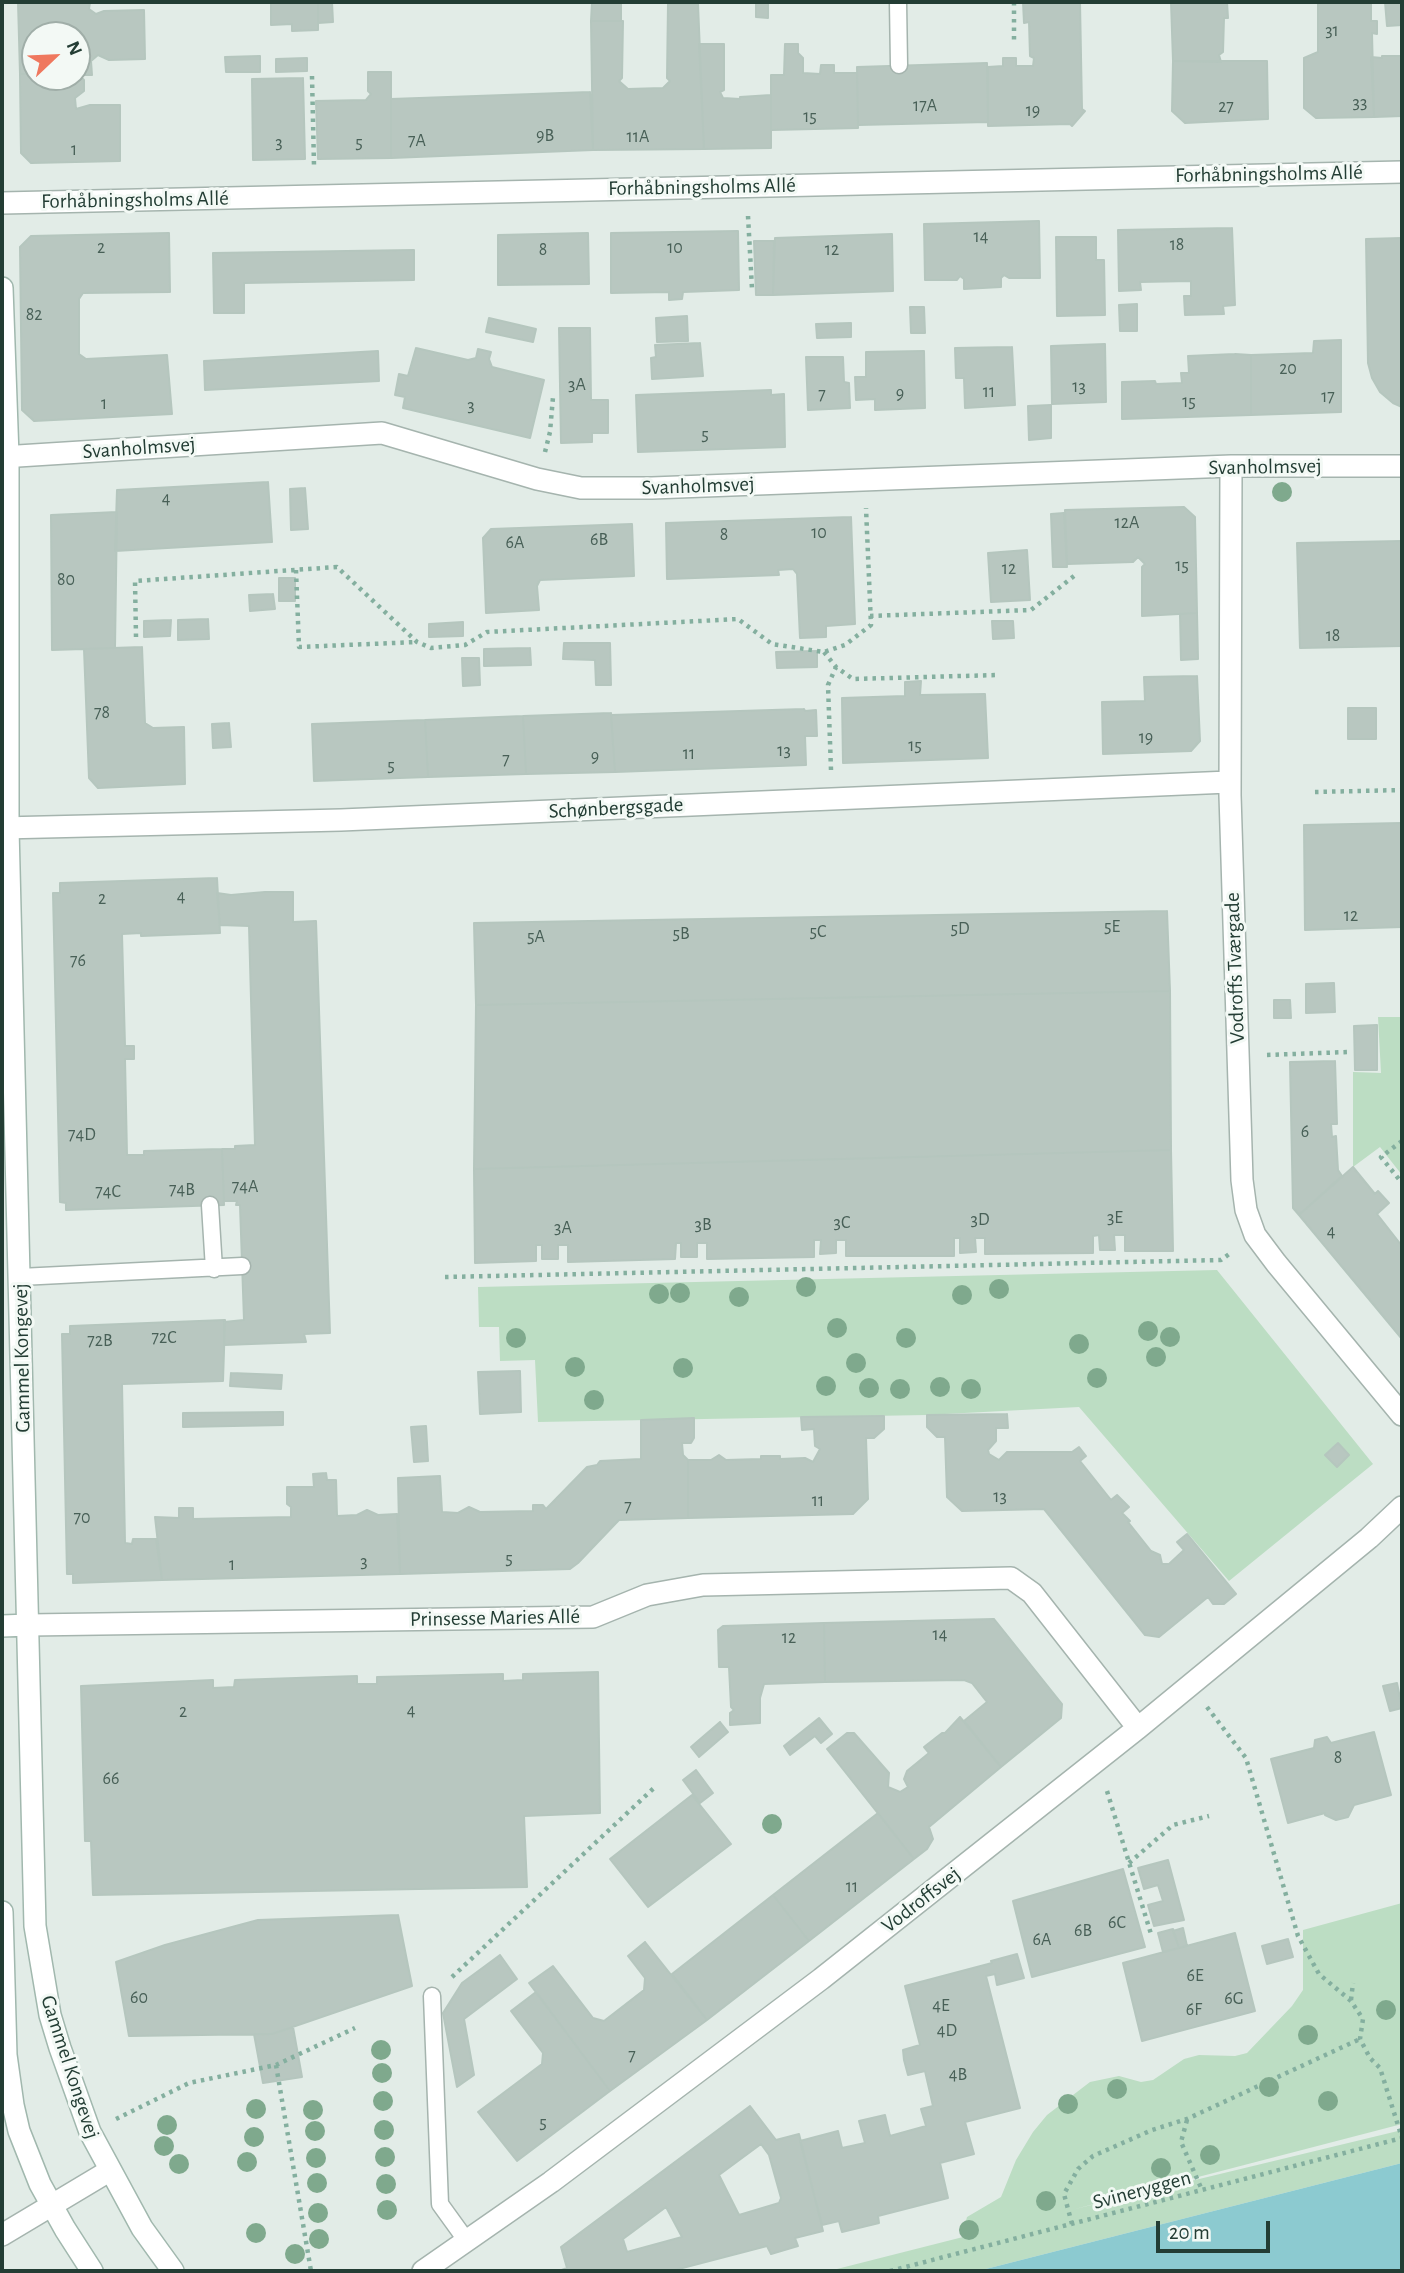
<!DOCTYPE html>
<html>
<head>
<meta charset="utf-8">
<style>
  body { margin:0 }
  #map { position:relative; width:1404px; height:2273px; overflow:hidden; background:#e2ece7; font-family:"Alegreya Sans",sans-serif }
  canvas { display:block }
  .frame { position:absolute; inset:0; border:4px solid #233d34; pointer-events:none }
  .north { position:absolute; left:21px; top:21px; width:70px; height:70px; box-sizing:border-box; background:#f3f9f5; border:2px solid #a0aea8; border-radius:50%; rotate:67deg; font-size:19px; font-weight:700; line-height:28px; text-align:center; color:#233d34 }
  .north::after { content:''; display:block; margin:auto; width:24px; height:32px; background:#ef785e; clip-path:polygon(50% 0,100% 100%,50% 72%,0 100%) }
  .scale { position:absolute; left:1156px; top:2221px; width:114px; height:32px; box-sizing:border-box; border:4px solid #233d34; border-top:0; padding-left:9px; font-size:21px; line-height:24px; white-space:nowrap; color:#233d34; -webkit-text-stroke:5px #f3f9f5; paint-order:stroke }
</style>
</head>
<body>
<div id="map">
<canvas width="1404" height="2273"></canvas>
<div class="frame"></div>
<div class="north">N</div>
<div class="scale">20 m</div>
</div>
<script>
const c = document.querySelector('canvas').getContext('2d');
c.lineJoin = 'round';
function paint(path, color) {
  c.fillStyle = color;
  c.fill(path, 'evenodd');
}
function poly(rows) {
  const path = new Path2D();
  for (const r of rows) {
    path.moveTo(r[0], r[1]);
    for (let i = 2; i < r.length; i += 2) path.lineTo(r[i], r[i + 1]);
  }
  return path;
}
function strokePath(path, color, width, dash) {
  c.strokeStyle = color;
  c.lineWidth = width;
  c.lineCap = dash ? 'butt' : 'round';
  c.setLineDash(dash || []);
  c.stroke(path);
}
function drawText(font, color, halo, rows, align = 'center') {
  c.font = font + ' "Alegreya Sans",sans-serif';
  c.lineWidth = 6;
  c.setLineDash([]);
  c.textBaseline = 'middle';
  c.strokeStyle = halo;
  c.fillStyle = color;
  for (const [text, x, y, turn = 0] of rows) {
    c.save();
    c.translate(x, y);
    c.rotate((+turn || 0) * Math.PI / 180);
    c.textAlign = isNaN(turn) ? turn : align;
    if (halo) c.strokeText(text, 0, 0);
    c.fillText(text, 0, 0);
    c.restore();
  }
}
const green = poly([
  [1378,1017,1402,1017,1402,1175,1380,1147,1353,1167,1353,1072,1381,1073],
  [1217,1270,1373,1464,1229,1581,1079,1407,926,1415,538,1422,535,1360,500,1361,499,1327,479,1327,478,1287],
  [1402,1903,1402,2124,1075,2209,1402,2130,1402,2163,978,2271,829,2271,967,2236,964,2228,967,2217,1001,2197,1016,2160,1033,2132,1047,2115,1090,2082,1119,2076,1141,2082,1153,2080,1184,2059,1199,2055,1235,2056,1247,2053,1292,2006,1303,1990,1303,1930]
]);
const water = poly([
  [1402,2163,1402,2271,978,2271]
]);
const building = poly([
  [18,2,90,2,89,9,96,14,104,11,144,10,145,59,109,60,98,55,91,61,92,75,77,75,77,35,35,35,35,74,20,74,18,2],
  [271,2,318,2,318,30,292,31,292,24,271,25,271,2],
  [318,2,332,2,333,22,318,23,318,2],
  [592,2,621,2,621,21,591,21,592,2],
  [756,2,768,2,768,18,756,17,756,2],
  [1023,2,1080,2,1082,109,1085,111,1072,126,1070,124,988,126,988,67,1003,66,1003,58,1016,58,1016,66,1033,66,1034,58,1030,56,1029,22,1024,23,1023,2],
  [1171,2,1227,2,1228,18,1224,18,1223,52,1219,55,1221,62,1173,61,1171,2],
  [1318,2,1371,2,1371,21,1377,21,1377,34,1372,33,1374,117,1316,118,1304,108,1304,58,1318,52,1318,2],
  [1385,2,1402,2,1402,25,1387,26,1385,2],
  [668,4,698,4,704,149,593,150,591,21,623,21,622,78,619,81,628,89,663,88,670,81,667,78,668,4],
  [699,44,724,44,724,90,720,92,723,98,740,99,740,97,771,95,771,148,704,149,699,44],
  [785,44,798,44,798,53,803,58,803,73,820,74,821,65,834,65,834,73,857,73,858,128,771,130,771,75,784,75,785,44],
  [260,56,260,72,226,72,225,57,260,56],
  [1382,56,1402,56,1402,116,1374,117,1371,57,1382,58,1382,56],
  [307,58,307,71,276,72,276,59,307,58],
  [1173,61,1267,61,1268,119,1185,123,1172,111,1173,61],
  [987,63,988,122,858,125,857,67,987,63],
  [368,72,391,72,391,158,318,159,316,101,366,100,371,94,368,91,368,72],
  [20,74,35,74,35,77,77,77,79,75,84,80,84,91,75,98,76,109,90,105,120,105,120,161,31,163,21,153,20,74],
  [303,78,305,159,253,160,252,79,303,78],
  [590,92,593,150,391,158,391,99,590,92],
  [1039,221,1040,278,1009,278,1004,275,1001,278,1001,287,964,289,964,279,960,276,957,280,925,280,924,224,1039,221],
  [1232,228,1235,305,1223,306,1224,314,1185,315,1184,296,1191,296,1191,281,1140,282,1141,290,1119,291,1118,230,1232,228],
  [738,231,739,290,683,292,682,299,669,300,669,292,611,293,611,233,738,231],
  [169,233,170,292,83,293,79,299,79,354,86,359,167,355,172,414,34,421,22,410,20,247,31,236,169,233],
  [588,233,589,284,498,285,498,235,588,233],
  [892,234,893,291,773,295,775,238,892,234],
  [1056,237,1096,237,1096,260,1104,260,1105,315,1057,316,1056,237],
  [1402,238,1402,407,1393,403,1380,392,1372,378,1368,363,1366,239,1402,238],
  [754,241,774,241,773,295,756,295,754,241],
  [414,250,414,280,244,283,244,313,214,313,213,253,414,250],
  [1137,304,1137,331,1120,331,1119,305,1137,304],
  [910,307,924,307,925,333,911,333,910,307],
  [687,316,688,341,657,342,656,318,687,316],
  [489,318,536,329,533,342,486,332,489,318],
  [851,323,851,337,817,338,816,324,851,323],
  [559,328,590,328,591,400,608,400,608,433,592,433,592,442,561,443,559,328],
  [1341,340,1341,412,1251,415,1251,355,1313,353,1314,341,1341,340],
  [700,343,703,376,652,379,651,358,656,357,655,345,700,343],
  [1105,344,1106,402,1052,404,1051,346,1105,344],
  [1012,347,1015,405,965,408,964,378,956,378,955,348,1012,347],
  [416,348,468,360,476,358,478,349,491,352,489,359,492,367,544,380,530,438,403,408,405,397,395,395,399,374,408,376,416,348],
  [378,351,379,381,205,390,204,361,378,351],
  [924,351,925,408,875,410,875,399,856,400,855,377,866,377,866,352,924,351],
  [1235,354,1251,355,1251,415,1122,419,1122,382,1155,381,1156,384,1182,383,1181,373,1189,373,1188,356,1235,354],
  [806,357,843,357,844,382,849,383,850,408,808,410,806,357],
  [771,390,771,395,784,394,785,447,638,452,636,395,771,390],
  [1051,405,1051,438,1029,440,1028,406,1051,405],
  [268,482,272,542,115,551,117,490,268,482],
  [305,488,308,529,291,530,290,489,305,488],
  [1184,507,1195,517,1197,613,1142,616,1142,567,1145,564,1138,557,1133,562,1067,564,1065,510,1184,507],
  [117,512,115,648,52,650,51,515,117,512],
  [1064,513,1067,567,1053,567,1051,514,1064,513],
  [851,517,855,624,826,626,826,637,800,638,797,574,793,569,778,570,779,575,667,579,666,523,851,517],
  [632,524,634,576,540,580,537,586,539,610,486,613,483,538,491,529,632,524],
  [1402,541,1402,646,1300,648,1297,543,1402,541],
  [1027,550,1030,600,991,602,988,553,1027,550],
  [279,578,295,578,295,601,279,601,279,578],
  [273,594,275,609,250,611,249,595,273,594],
  [1197,613,1198,659,1181,660,1180,614,1197,613],
  [208,619,209,639,178,640,178,620,208,619],
  [171,620,170,636,144,637,144,621,171,620],
  [992,621,1013,621,1014,638,993,639,992,621],
  [463,622,463,636,429,637,429,624,463,622],
  [564,643,610,643,611,685,596,685,595,660,563,659,564,643],
  [142,647,145,723,153,728,184,727,185,784,98,788,89,778,84,649,142,647],
  [530,648,531,665,484,666,484,649,530,648],
  [817,651,817,667,777,668,776,652,817,651],
  [462,658,479,658,480,685,463,686,462,658],
  [1197,676,1200,741,1191,751,1103,754,1102,702,1145,701,1144,677,1197,676],
  [921,681,920,695,985,694,988,758,843,763,842,698,905,696,905,682,921,681],
  [1348,708,1376,708,1376,739,1348,739,1348,708],
  [804,709,805,711,816,710,817,736,805,736,806,765,615,772,611,715,804,709],
  [611,713,615,772,526,774,523,716,611,713],
  [523,716,526,774,428,777,425,720,523,716],
  [425,720,428,777,314,781,312,724,425,720],
  [229,723,231,747,213,748,212,724,229,723],
  [1402,823,1402,927,1305,930,1304,825,1402,823],
  [217,878,220,933,141,936,141,933,122,934,125,1046,134,1046,134,1059,125,1059,127,1155,144,1155,144,1151,222,1149,224,1205,66,1210,66,1203,60,1202,53,893,60,893,60,883,217,878],
  [265,892,293,892,293,922,316,921,330,1333,304,1334,306,1342,224,1345,224,1322,244,1320,240,1205,236,1205,237,1201,224,1201,222,1149,235,1149,235,1146,255,1145,249,926,220,925,217,893,231,895,265,892],
  [1167,911,1170,991,476,1005,474,923,1167,911],
  [1334,983,1335,1012,1306,1013,1306,984,1334,983],
  [1170,991,1171,1150,474,1169,476,1005,1170,991],
  [1274,1000,1290,1000,1291,1018,1274,1018,1274,1000],
  [1377,1025,1377,1070,1355,1070,1354,1026,1377,1025],
  [1335,1061,1337,1124,1331,1124,1332,1137,1336,1136,1338,1170,1342,1176,1299,1215,1293,1208,1290,1062,1335,1061],
  [1171,1150,1173,1251,1125,1251,1125,1235,1114,1235,1115,1250,1100,1250,1099,1235,1093,1236,1093,1253,985,1254,985,1238,975,1238,976,1252,960,1253,960,1238,954,1238,954,1256,846,1256,846,1240,836,1240,836,1253,820,1254,821,1240,814,1240,814,1257,707,1259,707,1243,697,1243,697,1257,681,1257,681,1243,676,1243,675,1259,568,1262,568,1245,558,1245,558,1259,542,1259,542,1245,536,1245,536,1261,475,1263,474,1169,1171,1150],
  [1353,1167,1375,1194,1378,1191,1389,1203,1377,1214,1402,1246,1402,1339,1299,1215,1353,1167],
  [225,1320,223,1381,122,1384,125,1543,132,1544,133,1539,156,1539,162,1580,73,1583,73,1574,67,1574,62,1334,70,1334,70,1326,225,1320],
  [520,1371,521,1412,480,1414,478,1372,520,1371],
  [231,1373,282,1375,281,1389,230,1386,231,1373],
  [283,1412,283,1425,183,1427,183,1413,283,1412],
  [1007,1414,1008,1428,996,1428,996,1441,988,1450,989,1454,999,1460,1007,1452,1072,1452,1079,1447,1086,1456,1080,1461,1111,1500,1117,1495,1129,1507,1122,1513,1130,1521,1128,1522,1151,1551,1160,1555,1162,1564,1169,1564,1184,1550,1177,1542,1187,1534,1236,1594,1224,1604,1213,1604,1208,1597,1159,1637,1145,1635,1044,1509,962,1511,947,1497,945,1437,937,1437,927,1427,927,1415,1007,1414],
  [884,1416,884,1429,874,1438,866,1438,868,1499,853,1514,688,1518,688,1460,711,1460,719,1455,726,1460,761,1459,761,1456,780,1456,780,1459,805,1458,813,1462,820,1449,815,1446,814,1429,802,1430,801,1417,884,1416],
  [694,1418,694,1438,691,1443,682,1443,683,1455,688,1460,688,1518,619,1520,578,1563,570,1569,400,1574,398,1478,440,1476,442,1512,458,1513,469,1507,480,1512,533,1511,533,1505,543,1505,546,1509,587,1467,597,1465,600,1461,641,1459,641,1420,694,1418],
  [426,1426,428,1461,414,1462,411,1427,426,1426],
  [1338,1443,1349,1455,1337,1467,1325,1455,1338,1443],
  [326,1473,327,1480,336,1480,337,1516,357,1515,367,1510,378,1515,397,1514,400,1574,162,1580,155,1517,179,1518,179,1508,193,1508,193,1519,291,1517,291,1507,287,1504,287,1487,314,1487,313,1474,326,1473],
  [994,1619,1062,1704,1061,1718,1001,1767,964,1721,987,1702,972,1683,964,1680,825,1682,824,1623,994,1619],
  [824,1623,825,1682,764,1684,760,1698,760,1723,730,1725,730,1713,734,1710,731,1707,729,1667,719,1667,718,1630,723,1626,824,1623],
  [598,1672,600,1813,524,1816,527,1887,93,1895,91,1841,85,1841,81,1686,213,1680,213,1688,234,1687,235,1680,357,1676,357,1684,377,1684,377,1677,503,1674,503,1681,523,1680,523,1674,598,1672],
  [1397,1683,1402,1708,1390,1711,1383,1686,1397,1683],
  [960,1717,1001,1767,929,1827,933,1839,927,1849,914,1859,827,1749,847,1733,854,1733,889,1773,888,1787,900,1792,908,1787,904,1779,907,1771,929,1753,924,1747,942,1733,945,1733,960,1717],
  [819,1718,832,1734,821,1743,815,1736,790,1755,784,1746,819,1718],
  [720,1722,728,1732,699,1757,691,1747,720,1722],
  [1374,1732,1391,1795,1354,1805,1348,1817,1336,1820,1325,1815,1325,1813,1288,1823,1271,1759,1314,1748,1315,1740,1327,1737,1331,1743,1374,1732],
  [696,1770,713,1793,700,1803,683,1780,696,1770],
  [692,1795,731,1844,648,1907,610,1859,692,1795],
  [878,1813,914,1859,809,1941,773,1895,878,1813],
  [1168,1860,1184,1920,1154,1926,1148,1905,1163,1901,1158,1885,1144,1889,1138,1868,1168,1860],
  [1123,1869,1145,1947,1032,1977,1013,1901,1123,1869],
  [773,1895,809,1941,707,2020,672,1974,773,1895],
  [398,1915,412,1986,272,2034,129,2036,116,1962,165,1945,258,1920,398,1915],
  [1183,1928,1187,1946,1179,1948,1173,1931,1183,1928],
  [1173,1929,1179,1948,1163,1952,1158,1933,1173,1929],
  [1235,1933,1255,2011,1142,2041,1123,1963,1235,1933],
  [1288,1939,1293,1957,1267,1964,1262,1946,1288,1939],
  [645,1942,707,2020,610,2091,529,1983,553,1966,593,2018,604,2021,644,1990,645,1978,628,1956,645,1942],
  [1017,1954,1024,1978,997,1985,995,1974,986,1976,1020,2108,965,2122,974,2154,940,2163,948,2198,878,2216,879,2223,842,2232,839,2221,822,2225,800,2141,838,2131,842,2148,865,2143,859,2121,885,2115,890,2136,926,2126,921,2109,933,2106,925,2071,908,2075,904,2060,903,2050,920,2045,905,1986,992,1963,991,1961,1017,1954],
  [500,1955,517,1979,464,2019,474,2075,457,2087,443,2013,462,1983,500,1955],
  [536,1992,610,2091,517,2161,478,2112,542,2064,543,2053,511,2011,536,1992],
  [293,2027,302,2077,263,2083,254,2034,272,2034,293,2027],
  [750,2106,776,2140,799,2134,823,2231,795,2238,798,2246,771,2254,767,2246,671,2271,559,2271,567,2268,561,2247,750,2106],
  [761,2144,769,2155,781,2198,779,2203,739,2215,719,2175,761,2144],
  [666,2207,682,2237,627,2252,623,2239,666,2207]
]);
const path = poly([
  [1014,2,1014,43],
  [312,76,314,166],
  [748,216,752,289],
  [545,452,550,432,553,397],
  [296,570,299,647,417,642],
  [870,616,1031,610,1074,576],
  [136,637,135,581,337,567,417,642,431,648,465,645,487,632,738,619,772,644,824,652,845,645,871,625,866,508],
  [824,652,836,667,853,679,998,675],
  [831,770,828,685,836,667],
  [1315,792,1402,790],
  [1267,1055,1347,1052],
  [1402,1141,1381,1157,1402,1183],
  [445,1277,1221,1260,1232,1252],
  [1207,1707,1246,1758,1298,1936,1319,1974,1351,2001,1363,2019,1360,2039,1370,2058,1380,2068,1402,2138],
  [1107,1791,1151,1934],
  [1129,1863,1173,1825,1209,1816],
  [452,1977,655,1787],
  [1351,2000,1353,1983],
  [276,2065,311,2271],
  [116,2119,189,2083,276,2065,355,2028],
  [1187,2120,1181,2142,1202,2190],
  [1072,2224,1064,2194,1078,2169,1093,2156,1152,2130,1187,2119,1360,2039],
  [890,2271,1402,2138]
]);
const lane = poly([
  [898,2,899,65],
  [210,1205,214,1269],
  [20,1277,242,1266],
  [432,1996,440,2204,466,2240]
]);
const street = poly([
  [2,203,1402,172],
  [2,457,382,433,537,479,581,488,652,488,1231,466,1402,466],
  [1231,466,1230,795,1242,1180,1246,1210,1255,1235,1276,1263,1402,1415],
  [2,828,341,820,1229,782],
  [29,1625,593,1617,647,1595,703,1585,1011,1578,1032,1593,1138,1728],
  [2,2235,109,2171],
  [423,2271,551,2182,821,1979,1138,1728,1369,1538,1402,1507]
]);
const secondary = poly([
  [2,288,8,456,8,828,35,1926,50,2015,60,2048,90,2132,142,2228,173,2271],
  [2,1626,29,1625],
  [2,1912,6,2055,13,2105,19,2131,40,2184,65,2229,92,2271]
]);
const trees = [
  [1282,492],
  [806,1287],
  [999,1289],
  [680,1293],
  [659,1294],
  [962,1295],
  [739,1297],
  [837,1328],
  [1148,1331],
  [1170,1337],
  [516,1338],
  [906,1338],
  [1079,1344],
  [1156,1357],
  [856,1363],
  [575,1367],
  [683,1368],
  [1097,1378],
  [826,1386],
  [940,1387],
  [869,1388],
  [900,1389],
  [971,1389],
  [594,1400],
  [772,1824],
  [1386,2010],
  [1308,2035],
  [381,2050],
  [382,2073],
  [1269,2087],
  [1117,2089],
  [383,2101],
  [1328,2101],
  [1068,2104],
  [256,2109],
  [313,2110],
  [167,2125],
  [384,2130],
  [315,2131],
  [254,2137],
  [164,2146],
  [1210,2155],
  [385,2157],
  [316,2158],
  [247,2162],
  [179,2164],
  [1161,2168],
  [317,2183],
  [386,2184],
  [1046,2201],
  [387,2210],
  [318,2213],
  [969,2230],
  [256,2233],
  [319,2239],
  [295,2254]
];
const numberNames = [
  ["31",1332,31],
  ["33",1360,103],
  ["17A",925,106],
  ["27",1226,107],
  ["19",1033,111],
  ["15",810,117],
  ["9B",545,136],
  ["11A",638,137],
  ["7A",417,141],
  ["3",279,143],
  ["5",359,143],
  ["1",74,150],
  ["14",981,237],
  ["18",1177,245],
  ["2",101,248],
  ["10",675,248],
  ["8",543,250],
  ["12",832,250],
  ["82",34,315],
  ["20",1288,369],
  ["3A",577,385],
  ["13",1079,387],
  ["11",989,392],
  ["9",900,394],
  ["7",822,395],
  ["17",1328,397],
  ["15",1189,402],
  ["1",104,404],
  ["3",471,406],
  ["5",705,435],
  ["4",166,499],
  ["12A",1127,523],
  ["10",819,533],
  ["8",724,535],
  ["6B",599,540],
  ["6A",515,543],
  ["15",1182,566],
  ["12",1009,569],
  ["80",66,580],
  ["18",1333,636],
  ["78",102,713],
  ["19",1146,738],
  ["15",915,746],
  ["13",784,751],
  ["11",689,754],
  ["9",595,757],
  ["7",506,760],
  ["5",391,766],
  ["4",181,897],
  ["2",102,899],
  ["12",1351,916],
  ["5E",1112,927],
  ["5D",960,929],
  ["5C",818,932],
  ["5B",681,934],
  ["5A",536,937],
  ["76",78,961],
  ["6",1305,1132],
  ["74D",82,1135],
  ["74A",245,1187],
  ["74B",182,1190],
  ["74C",108,1192],
  ["3E",1115,1218],
  ["3D",980,1220],
  ["3C",842,1223],
  ["3B",703,1225],
  ["3A",563,1228],
  ["4",1331,1232],
  ["72C",164,1338],
  ["72B",100,1341],
  ["13",1000,1497],
  ["11",818,1501],
  ["7",628,1507],
  ["70",82,1518],
  ["5",509,1559],
  ["3",364,1562],
  ["1",232,1565],
  ["14",940,1635],
  ["12",789,1638],
  ["4",411,1711],
  ["2",183,1712],
  ["8",1338,1758],
  ["66",111,1779],
  ["11",852,1887],
  ["6C",1117,1923],
  ["6B",1083,1931],
  ["6A",1042,1940],
  ["6E",1195,1976],
  ["60",139,1998],
  ["6G",1234,1999],
  ["4E",941,2006],
  ["6F",1194,2010],
  ["4D",947,2031],
  ["7",632,2056],
  ["4B",958,2075],
  ["5",543,2123]
];
const streetNames = [
  ["Forhåbningsholms Allé",1269,174,-1],
  ["Forhåbningsholms Allé",702,187,-1],
  ["Forhåbningsholms Allé",135,200,-1],
  ["Svanholmsvej",139,448,-4],
  ["Svanholmsvej",1265,467,-1],
  ["Svanholmsvej",698,486,-2],
  ["Schønbergsgade",616,808,-3],
  ["Vodroffs Tværgade",1235,968,-92],
  ["Gammel Kongevej",22,1358,-91],
  ["Prinsesse Maries Allé",495,1618,-1],
  ["Vodroffsvej",921,1900,-38],
  ["Gammel Kongevej",70,2067,72],
  ["Svineryggen",1142,2190,-15]
];
paint(green, '#bcddc3');
paint(water, '#8ccad0');
paint(building, '#b8c7c0');
strokePath(building, '#b5c6be', 2);
strokePath(lane, '#a5b4ae', 19);
strokePath(street, '#a5b4ae', 24);
strokePath(secondary, '#a1b8ae', 24);
strokePath(path, '#84af9f', 4.5, [3.5, 5]);
strokePath(lane, '#fff', 16);
strokePath(street, '#fff', 21);
strokePath(secondary, '#fff', 21);
c.fillStyle = '#7fa98d';
for (const [x, y] of trees) {
  c.beginPath();
  c.arc(x, y, 10, 0, 2 * Math.PI);
  c.fill();
}
drawText('18px', '#486057', null, numberNames);
drawText('21px', '#233d34', '#f3f9f5', streetNames);
</script>
</body>
</html>
